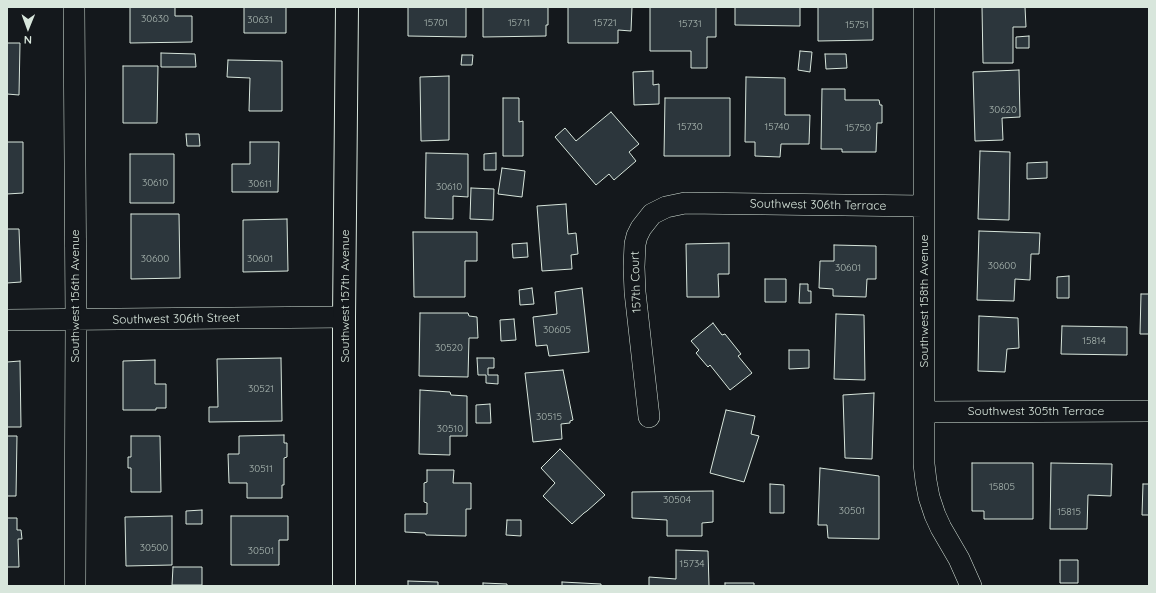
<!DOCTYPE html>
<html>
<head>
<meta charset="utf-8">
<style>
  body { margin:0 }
  #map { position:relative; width:1156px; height:593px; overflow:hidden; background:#14181c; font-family:Quicksand,sans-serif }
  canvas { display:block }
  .frame { position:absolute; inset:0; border:8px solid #d8e6dc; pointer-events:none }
  .north { position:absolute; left:8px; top:8px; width:40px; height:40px; -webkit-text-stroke:3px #14181c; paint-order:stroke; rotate:181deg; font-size:11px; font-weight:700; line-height:16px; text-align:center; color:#d8e6dc }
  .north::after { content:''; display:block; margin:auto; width:14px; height:18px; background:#d8e6dc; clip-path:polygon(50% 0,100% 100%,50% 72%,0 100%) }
</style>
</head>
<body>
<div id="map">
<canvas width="1156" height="593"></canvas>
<div class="frame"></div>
<div class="north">N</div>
</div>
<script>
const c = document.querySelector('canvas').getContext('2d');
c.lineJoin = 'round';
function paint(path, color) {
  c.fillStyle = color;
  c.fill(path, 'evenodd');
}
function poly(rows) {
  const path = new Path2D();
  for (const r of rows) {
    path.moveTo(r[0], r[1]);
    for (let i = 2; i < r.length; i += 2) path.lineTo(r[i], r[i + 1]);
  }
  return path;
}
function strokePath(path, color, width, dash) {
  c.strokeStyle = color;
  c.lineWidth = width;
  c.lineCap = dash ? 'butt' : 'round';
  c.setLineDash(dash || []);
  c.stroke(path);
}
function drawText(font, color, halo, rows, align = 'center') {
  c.font = font + ' Quicksand,sans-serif';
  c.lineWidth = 3;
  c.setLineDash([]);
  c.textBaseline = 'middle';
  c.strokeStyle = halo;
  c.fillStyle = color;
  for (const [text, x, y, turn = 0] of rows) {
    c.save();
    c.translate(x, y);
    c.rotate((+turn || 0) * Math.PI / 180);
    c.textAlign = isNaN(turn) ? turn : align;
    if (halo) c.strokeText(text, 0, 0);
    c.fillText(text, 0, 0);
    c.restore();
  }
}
const building = poly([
  [130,7,175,7,175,16,192,16,192,42,130,43,130,7],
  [244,7,286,7,286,33,244,33,244,7],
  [408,7,466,7,466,37,408,36,408,7],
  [483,7,548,7,548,25,546,25,546,36,483,37,483,7],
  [568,7,632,7,631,31,618,30,618,43,568,43,568,7],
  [650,7,716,7,716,37,707,37,707,68,691,68,691,51,650,51,650,7],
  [735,7,800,7,800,26,735,25,735,7],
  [818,7,873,7,873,40,818,41,818,7],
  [982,7,1025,7,1026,27,1013,27,1013,63,983,63,982,7],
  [1029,36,1029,48,1016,48,1016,37,1029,36],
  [7,43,20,43,19,95,7,94,7,43],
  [800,51,812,52,810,72,798,70,800,51],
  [161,53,195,54,196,67,161,67,161,53],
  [825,54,846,54,847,68,826,69,825,54],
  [462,55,473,55,472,65,461,65,462,55],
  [228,60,282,61,282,111,249,111,250,78,227,77,228,60],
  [123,66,158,66,157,123,123,123,123,66],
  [1019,70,1020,117,1002,118,1003,140,975,141,973,72,1019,70],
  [653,71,653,85,659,84,659,104,634,105,633,72,653,71],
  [449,76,449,140,421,141,420,77,449,76],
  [746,77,785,78,785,115,810,115,809,144,781,144,780,157,755,156,755,142,745,142,746,77],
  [822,89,845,89,845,100,879,100,880,105,882,105,882,123,877,123,876,152,842,152,842,149,821,149,822,89],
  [503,98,519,98,519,122,523,121,523,156,503,156,503,98],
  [665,98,730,98,730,156,664,156,665,98],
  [611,112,639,144,629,152,636,161,614,180,609,174,596,185,555,137,565,128,576,141,611,112],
  [186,134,199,134,200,146,187,146,186,134],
  [7,142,23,142,23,193,7,194,7,142],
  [250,142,279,142,278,192,232,192,232,164,250,164,250,142],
  [980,151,1010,152,1009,220,978,219,980,151],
  [426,153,468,154,468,197,453,196,453,219,425,218,426,153],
  [496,153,496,170,484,170,484,154,496,153],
  [130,154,174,154,174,203,130,203,130,154],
  [1047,162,1047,178,1027,179,1027,163,1047,162],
  [502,168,525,171,522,197,498,194,502,168],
  [471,188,494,189,493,220,470,219,471,188],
  [566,204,568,234,576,233,578,254,571,255,572,269,542,271,537,206,566,204],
  [131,214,179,214,180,278,131,279,131,214],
  [287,219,288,271,243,272,243,220,287,219],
  [7,229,19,229,21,282,7,283,7,229],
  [979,231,1040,233,1039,254,1031,254,1030,280,1015,279,1014,301,977,300,979,231],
  [413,232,477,232,477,261,465,261,465,297,414,297,413,232],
  [527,243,528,257,513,258,512,244,527,243],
  [729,243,729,274,718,274,719,297,687,297,686,244,729,243],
  [834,245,876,246,876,279,867,279,866,297,833,296,833,289,819,288,820,261,834,261,834,245],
  [1069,276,1069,298,1057,298,1057,277,1069,276],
  [765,279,786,279,786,302,765,302,765,279],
  [800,284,808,284,808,291,811,291,811,303,799,303,800,284],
  [532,288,534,304,520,305,519,290,532,288],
  [582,288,589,352,549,356,547,345,536,346,533,317,557,314,555,292,582,288],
  [1141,294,1149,294,1149,334,1140,334,1141,294],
  [420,313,468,313,469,316,477,317,478,338,469,338,468,377,419,376,420,313],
  [836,314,864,315,865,380,834,379,836,314],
  [979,316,1018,318,1019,348,1007,349,1005,372,978,371,979,316],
  [514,319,516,340,501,341,500,320,514,319],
  [713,323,722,335,725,334,741,354,738,356,752,373,730,390,710,365,708,367,696,353,699,350,691,341,713,323],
  [1062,326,1127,327,1127,355,1061,354,1062,326],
  [789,350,809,350,809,368,789,369,789,350],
  [281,358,282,421,209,422,209,407,218,407,217,359,281,358],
  [477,358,494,358,494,368,488,368,488,375,498,375,498,384,486,383,486,375,478,375,477,358],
  [155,360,155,384,166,384,166,408,156,408,156,410,123,410,123,361,155,360],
  [20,361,21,427,7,427,7,362,20,361],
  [563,370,573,420,570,421,570,423,561,424,562,439,533,442,525,373,563,370],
  [420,390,450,392,451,395,467,396,467,436,450,436,450,455,419,454,420,390],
  [874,393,872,459,845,458,843,395,874,393],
  [490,404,491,423,476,423,476,405,490,404],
  [726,410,755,416,751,434,759,436,744,482,710,473,726,410],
  [284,435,284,443,287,443,287,457,284,458,284,485,282,485,282,498,247,498,247,483,229,483,228,454,239,454,239,436,284,435],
  [7,436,17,436,16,496,7,496,7,436],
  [131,436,160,436,161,492,131,492,131,468,128,468,128,457,131,457,131,436],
  [560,449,605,495,587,511,584,513,572,524,543,496,555,483,541,468,560,449],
  [972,463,1033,463,1033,519,984,519,984,511,972,511,972,463],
  [1051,463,1112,464,1111,496,1088,495,1087,529,1050,529,1051,463],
  [820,468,879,476,879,539,828,538,827,525,818,525,820,468],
  [427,470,454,470,453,483,471,483,471,509,466,509,466,536,426,535,425,533,405,532,405,514,427,514,427,503,424,502,424,483,427,482,427,470],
  [770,484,784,485,784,513,770,513,770,484],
  [1143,484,1149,484,1149,515,1142,515,1143,484],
  [713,491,713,522,702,523,702,536,667,536,667,520,632,518,632,492,713,491],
  [202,510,202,524,186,524,186,511,202,510],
  [172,516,172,565,126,566,125,517,172,516],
  [231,516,288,516,288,540,279,540,279,565,231,565,231,516],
  [7,518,17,518,17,530,21,530,22,539,18,539,19,567,7,567,7,518],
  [507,520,521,520,521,536,506,535,507,520],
  [676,550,708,551,709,586,649,586,649,577,676,579,676,550],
  [1060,560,1078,560,1078,583,1060,583,1060,560],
  [173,567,202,567,202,585,172,585,173,567],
  [408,581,438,582,438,586,408,586,408,581],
  [562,582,601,584,601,586,562,586,562,582],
  [483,583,507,584,507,586,483,586,483,583],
  [725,583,754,583,754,586,725,586,725,583]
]);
const minor = poly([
  [74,7,76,320,75,586],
  [924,7,924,464,926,481,929,497,935,515,941,528,959,559,971,586],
  [7,320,344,317],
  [924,412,1149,411],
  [649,417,635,292,634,267,635,244,637,236,641,228,652,214,666,207,685,203,923,206]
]);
const tertiary = poly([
  [344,586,344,317,347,7]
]);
const numberNames = [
  ["30630",155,19],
  ["30631",260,20],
  ["15701",436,23],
  ["15711",519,23],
  ["15721",605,23],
  ["15731",690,24],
  ["15751",857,25],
  ["30620",1003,110],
  ["15730",690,127],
  ["15740",777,127],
  ["15750",858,128],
  ["30610",155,183],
  ["30611",260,184],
  ["30610",449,187],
  ["30600",155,259],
  ["30601",260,259],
  ["30600",1002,266],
  ["30601",848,268],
  ["30605",557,330],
  ["15814",1094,341],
  ["30520",449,348],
  ["30521",261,389],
  ["30515",549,417],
  ["30510",450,429],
  ["30511",261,469],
  ["15805",1002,487],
  ["30504",677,500],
  ["30501",852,511],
  ["15815",1069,512],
  ["30500",154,548],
  ["30501",261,551],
  ["15734",692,564]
];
const streetNames = [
  ["Southwest 306th Terrace",818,205,1],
  ["157th Court",636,282,-92],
  ["Southwest 156th Avenue",75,296,-90],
  ["Southwest 157th Avenue",345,296,-90],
  ["Southwest 158th Avenue",924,301,-90],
  ["Southwest 306th Street",176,319,-1],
  ["Southwest 305th Terrace",1036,411]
];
paint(building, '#2c363c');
strokePath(building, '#d8e6dc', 1);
strokePath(minor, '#d8e6dc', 22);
strokePath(tertiary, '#d8e6dc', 24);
strokePath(minor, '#14181c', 21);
strokePath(tertiary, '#14181c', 22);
drawText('10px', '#adbab4', null, numberNames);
drawText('12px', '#d8e6dc', '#14181c', streetNames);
</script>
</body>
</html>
